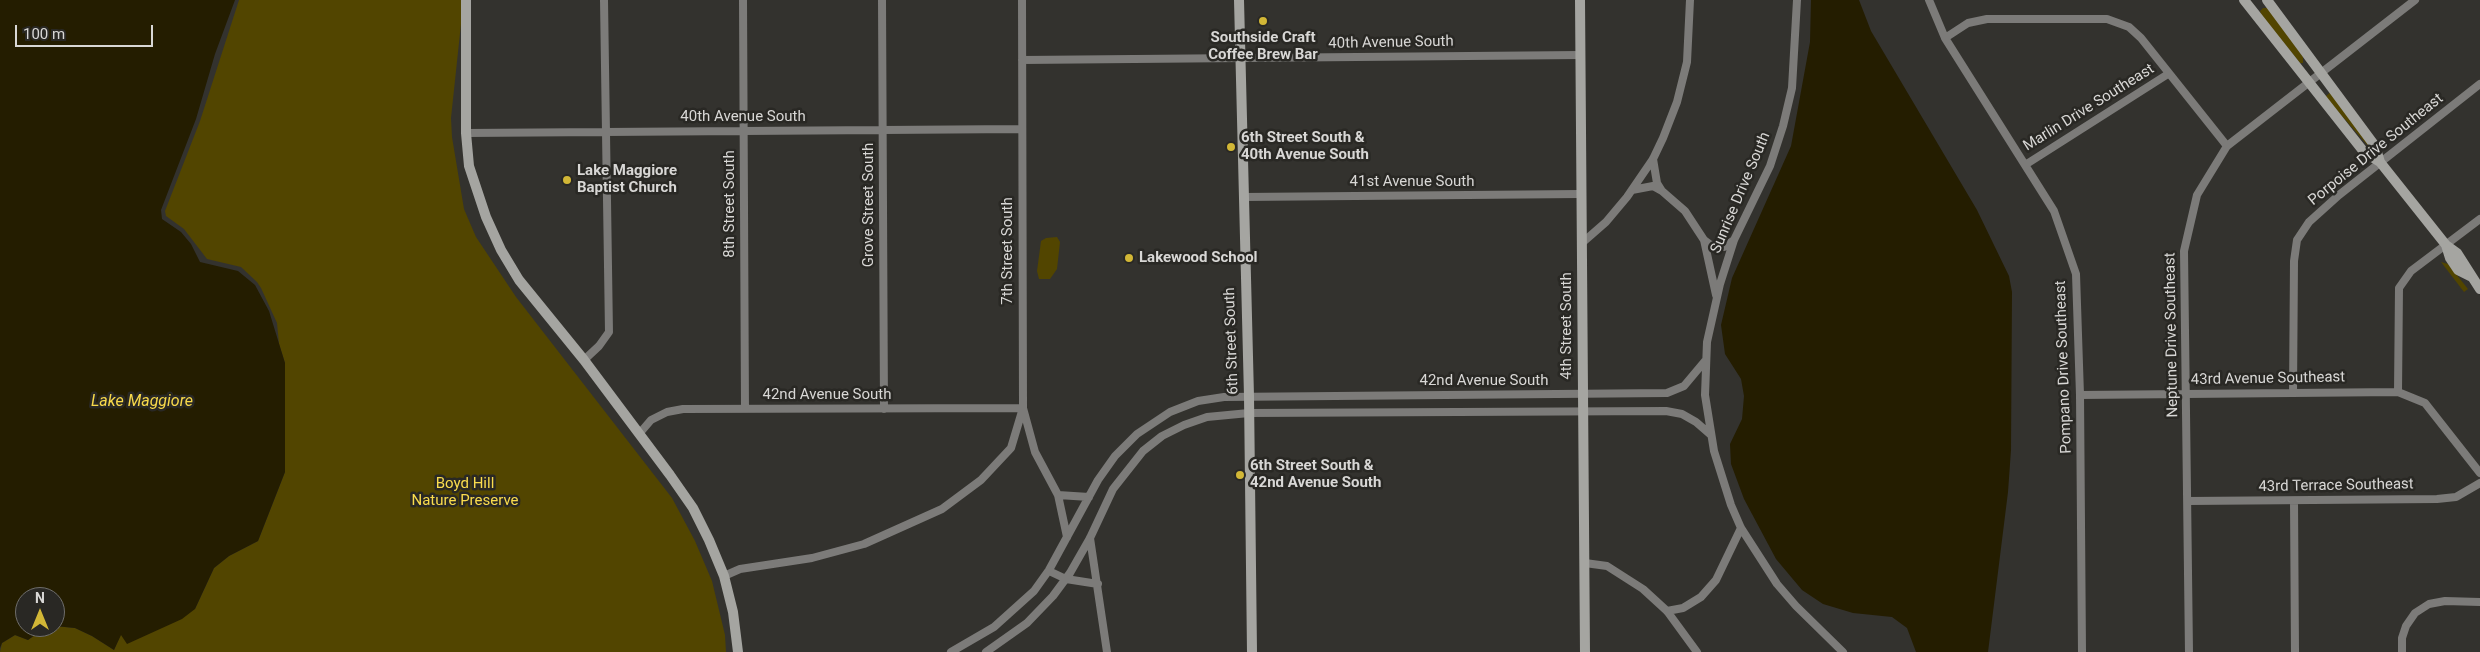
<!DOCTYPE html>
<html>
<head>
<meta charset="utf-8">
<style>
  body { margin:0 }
  #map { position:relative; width:2480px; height:652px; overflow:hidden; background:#33322e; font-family:Roboto,sans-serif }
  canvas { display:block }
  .north { position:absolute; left:15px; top:587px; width:50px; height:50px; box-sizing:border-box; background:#292824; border:1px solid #6f6e6b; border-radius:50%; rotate:0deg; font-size:14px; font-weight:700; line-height:20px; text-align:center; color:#d8d7d5 }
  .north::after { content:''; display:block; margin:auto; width:18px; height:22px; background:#d2b736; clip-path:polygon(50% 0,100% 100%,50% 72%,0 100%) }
  .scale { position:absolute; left:15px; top:25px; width:138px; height:22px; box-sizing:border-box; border:2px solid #d8d7d5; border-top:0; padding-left:6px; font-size:15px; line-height:18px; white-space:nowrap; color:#d8d7d5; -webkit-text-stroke:4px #292824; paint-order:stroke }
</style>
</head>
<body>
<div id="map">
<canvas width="2480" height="652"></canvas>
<div class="north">N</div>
<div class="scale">100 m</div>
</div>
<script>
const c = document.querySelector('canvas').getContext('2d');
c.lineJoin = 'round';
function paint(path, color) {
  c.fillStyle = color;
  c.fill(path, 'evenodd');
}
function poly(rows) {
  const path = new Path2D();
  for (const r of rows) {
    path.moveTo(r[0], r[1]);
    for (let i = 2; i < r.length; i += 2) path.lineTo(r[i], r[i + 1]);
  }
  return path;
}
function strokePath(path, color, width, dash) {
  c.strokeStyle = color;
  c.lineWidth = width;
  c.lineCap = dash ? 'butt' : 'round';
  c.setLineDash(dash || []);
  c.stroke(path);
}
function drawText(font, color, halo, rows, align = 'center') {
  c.font = font + ' Roboto,sans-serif';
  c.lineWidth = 5;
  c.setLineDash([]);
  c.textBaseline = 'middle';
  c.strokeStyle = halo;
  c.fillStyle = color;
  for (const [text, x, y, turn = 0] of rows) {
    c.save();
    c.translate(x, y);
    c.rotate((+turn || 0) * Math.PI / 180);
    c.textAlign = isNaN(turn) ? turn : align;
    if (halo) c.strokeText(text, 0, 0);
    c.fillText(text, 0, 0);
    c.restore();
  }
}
const green = poly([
  [239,0,461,0,461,24,451,118,452,137,464,209,476,237,516,297,672,498,695,541,712,581,725,635,726,652,0,652,2,643,15,635,28,640,46,627,55,626,75,628,92,636,114,650,121,634,195,609,214,568,229,556,258,541,285,472,285,363,279,344,277,323,261,288,257,282,241,267,207,259,184,229,166,216,165,211,200,121],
  [2263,8,2269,8,2303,57,2303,63,2300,63,2262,16,2260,11],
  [2332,91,2370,147,2369,147,2328,100,2326,96],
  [1057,237,1060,242,1057,269,1050,279,1039,279,1037,271,1041,241,1046,238],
  [2441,262,2448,264,2468,289,2464,292]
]);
const water = poly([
  [0,0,235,0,215,54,196,119,161,210,162,219,181,232,191,244,200,262,238,271,255,285,269,311,285,363,285,472,258,541,229,556,214,568,195,609,182,619,127,644,121,635,114,650,92,636,75,628,55,626,55,597,25,597,25,627,46,627,28,640,15,635,2,643,0,648],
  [1811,0,1859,0,1871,31,1977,210,2009,276,2012,292,2011,450,2008,492,1988,652,1916,652,1907,628,1892,617,1853,613,1823,604,1802,590,1776,559,1744,499,1731,464,1730,444,1742,419,1744,396,1741,379,1725,354,1721,325,1732,278,1791,146,1810,42]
]);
const street = poly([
  [743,0,745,409],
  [882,0,884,409],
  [1022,0,1023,408,1035,452,1058,495,1067,537],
  [1797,0,1792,88,1783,126,1770,166,1734,240,1720,284,1707,342,1705,395,1714,451,1731,505,1741,528,1777,584,1796,606,1843,652],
  [1929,0,1945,38,2054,211,2076,274,2080,395,2082,652],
  [1945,38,1968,23,1987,19,2107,19,2129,27,2141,38,2227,146],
  [1022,60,1580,55],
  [466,133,1021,129],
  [1653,159,1657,183,1662,191],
  [2025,165,2168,74],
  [1632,190,1653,186,1662,191,1685,211,1704,240,1716,295],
  [1243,197,1580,194],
  [1704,240,1712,246,1724,247,1734,240],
  [1582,243,1606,222,1627,197,1653,159,1663,138,1677,102,1687,62,1690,0],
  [584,360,599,346,609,332,604,0],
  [2398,392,2399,288,2411,271,2480,219],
  [2293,393,2294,261,2297,240,2309,222,2339,195,2480,84],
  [2080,395,2398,392,2425,403,2480,473],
  [639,434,651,420,667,412,683,409,1023,408,1011,448,981,480,942,509,864,544,812,558,740,569,724,576],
  [1058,495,1089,497],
  [2188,501,2437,499,2456,497,2480,483],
  [2294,501,2295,652],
  [1090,538,1107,652],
  [1585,563,1607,566,1643,589,1667,611,1697,652],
  [1049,571,1066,579,1098,584],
  [1667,611,1683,608,1701,597,1716,580,1741,528],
  [951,652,994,627,1034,591,1049,570,1098,480,1115,456,1137,434,1170,412,1198,401,1224,397,1667,393,1684,386,1705,361],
  [986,652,1027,623,1053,596,1070,573,1090,538,1113,489,1143,451,1162,436,1184,425,1207,417,1249,413,1666,411,1682,414,1696,422,1711,435],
  [2189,652,2184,251,2197,195,2227,146,2415,0],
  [2402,652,2402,638,2406,626,2415,613,2429,604,2445,601,2480,602]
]);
const secondary = poly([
  [466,0,466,133,469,166,486,217,501,250,519,280,584,360,670,475,693,508,709,540,724,576,733,612,738,652],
  [1239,0,1249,396,1252,652],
  [1580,0,1585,652],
  [2244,0,2364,152,2380,162,2446,245,2457,253,2480,289],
  [2267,0,2375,146,2380,162],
  [2446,245,2450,258,2458,270,2470,276]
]);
const markers = [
  [1263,21,5,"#d2b736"],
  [1231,147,5,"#d2b736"],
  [567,180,5,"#d2b736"],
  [1129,258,5,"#d2b736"],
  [1240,475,5,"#d2b736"]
];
const poiNames = [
  ["Southside Craft",1263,38,"center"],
  ["Coffee Brew Bar",1263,55,"center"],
  ["6th Street South &",1241,138],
  ["40th Avenue South",1241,155],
  ["Lake Maggiore",577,171],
  ["Baptist Church",577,188],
  ["Lakewood School",1139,258],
  ["6th Street South &",1250,466],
  ["42nd Avenue South",1250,483]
];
const streetNames = [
  ["40th Avenue South",1391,43,-1],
  ["Marlin Drive Southeast",2089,108,-32],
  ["40th Avenue South",743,117],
  ["Porpoise Drive Southeast",2376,150,-39],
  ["41st Avenue South",1412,182],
  ["Sunrise Drive South",1741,193,-67],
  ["8th Street South",730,204,-90],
  ["Grove Street South",869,205,-90],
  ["7th Street South",1008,251,-90],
  ["4th Street South",1567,326,-90],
  ["Neptune Drive Southeast",2172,335,-91],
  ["6th Street South",1232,341,-92],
  ["Pompano Drive Southeast",2064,367,-92],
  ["43rd Avenue Southeast",2268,379,-1],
  ["42nd Avenue South",1484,381],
  ["42nd Avenue South",827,395],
  ["43rd Terrace Southeast",2336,486,-1]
];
const parkNames = [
  ["Boyd Hill",465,484],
  ["Nature Preserve",465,501]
];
const waterNames = [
  ["Lake Maggiore",142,402]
];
paint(green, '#524500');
paint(water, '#241d00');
strokePath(street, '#7c7b79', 8);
strokePath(secondary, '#a5a5a1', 10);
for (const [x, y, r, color] of markers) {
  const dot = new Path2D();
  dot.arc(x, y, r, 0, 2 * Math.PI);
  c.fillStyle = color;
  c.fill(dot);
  strokePath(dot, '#292824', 2);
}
drawText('bold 15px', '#d8d7d5', '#292824', poiNames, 'left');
drawText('15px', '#d8d7d5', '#292824', streetNames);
drawText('15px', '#fadc4d', '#292824', parkNames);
drawText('italic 16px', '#f8d94a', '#292824', waterNames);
</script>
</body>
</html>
